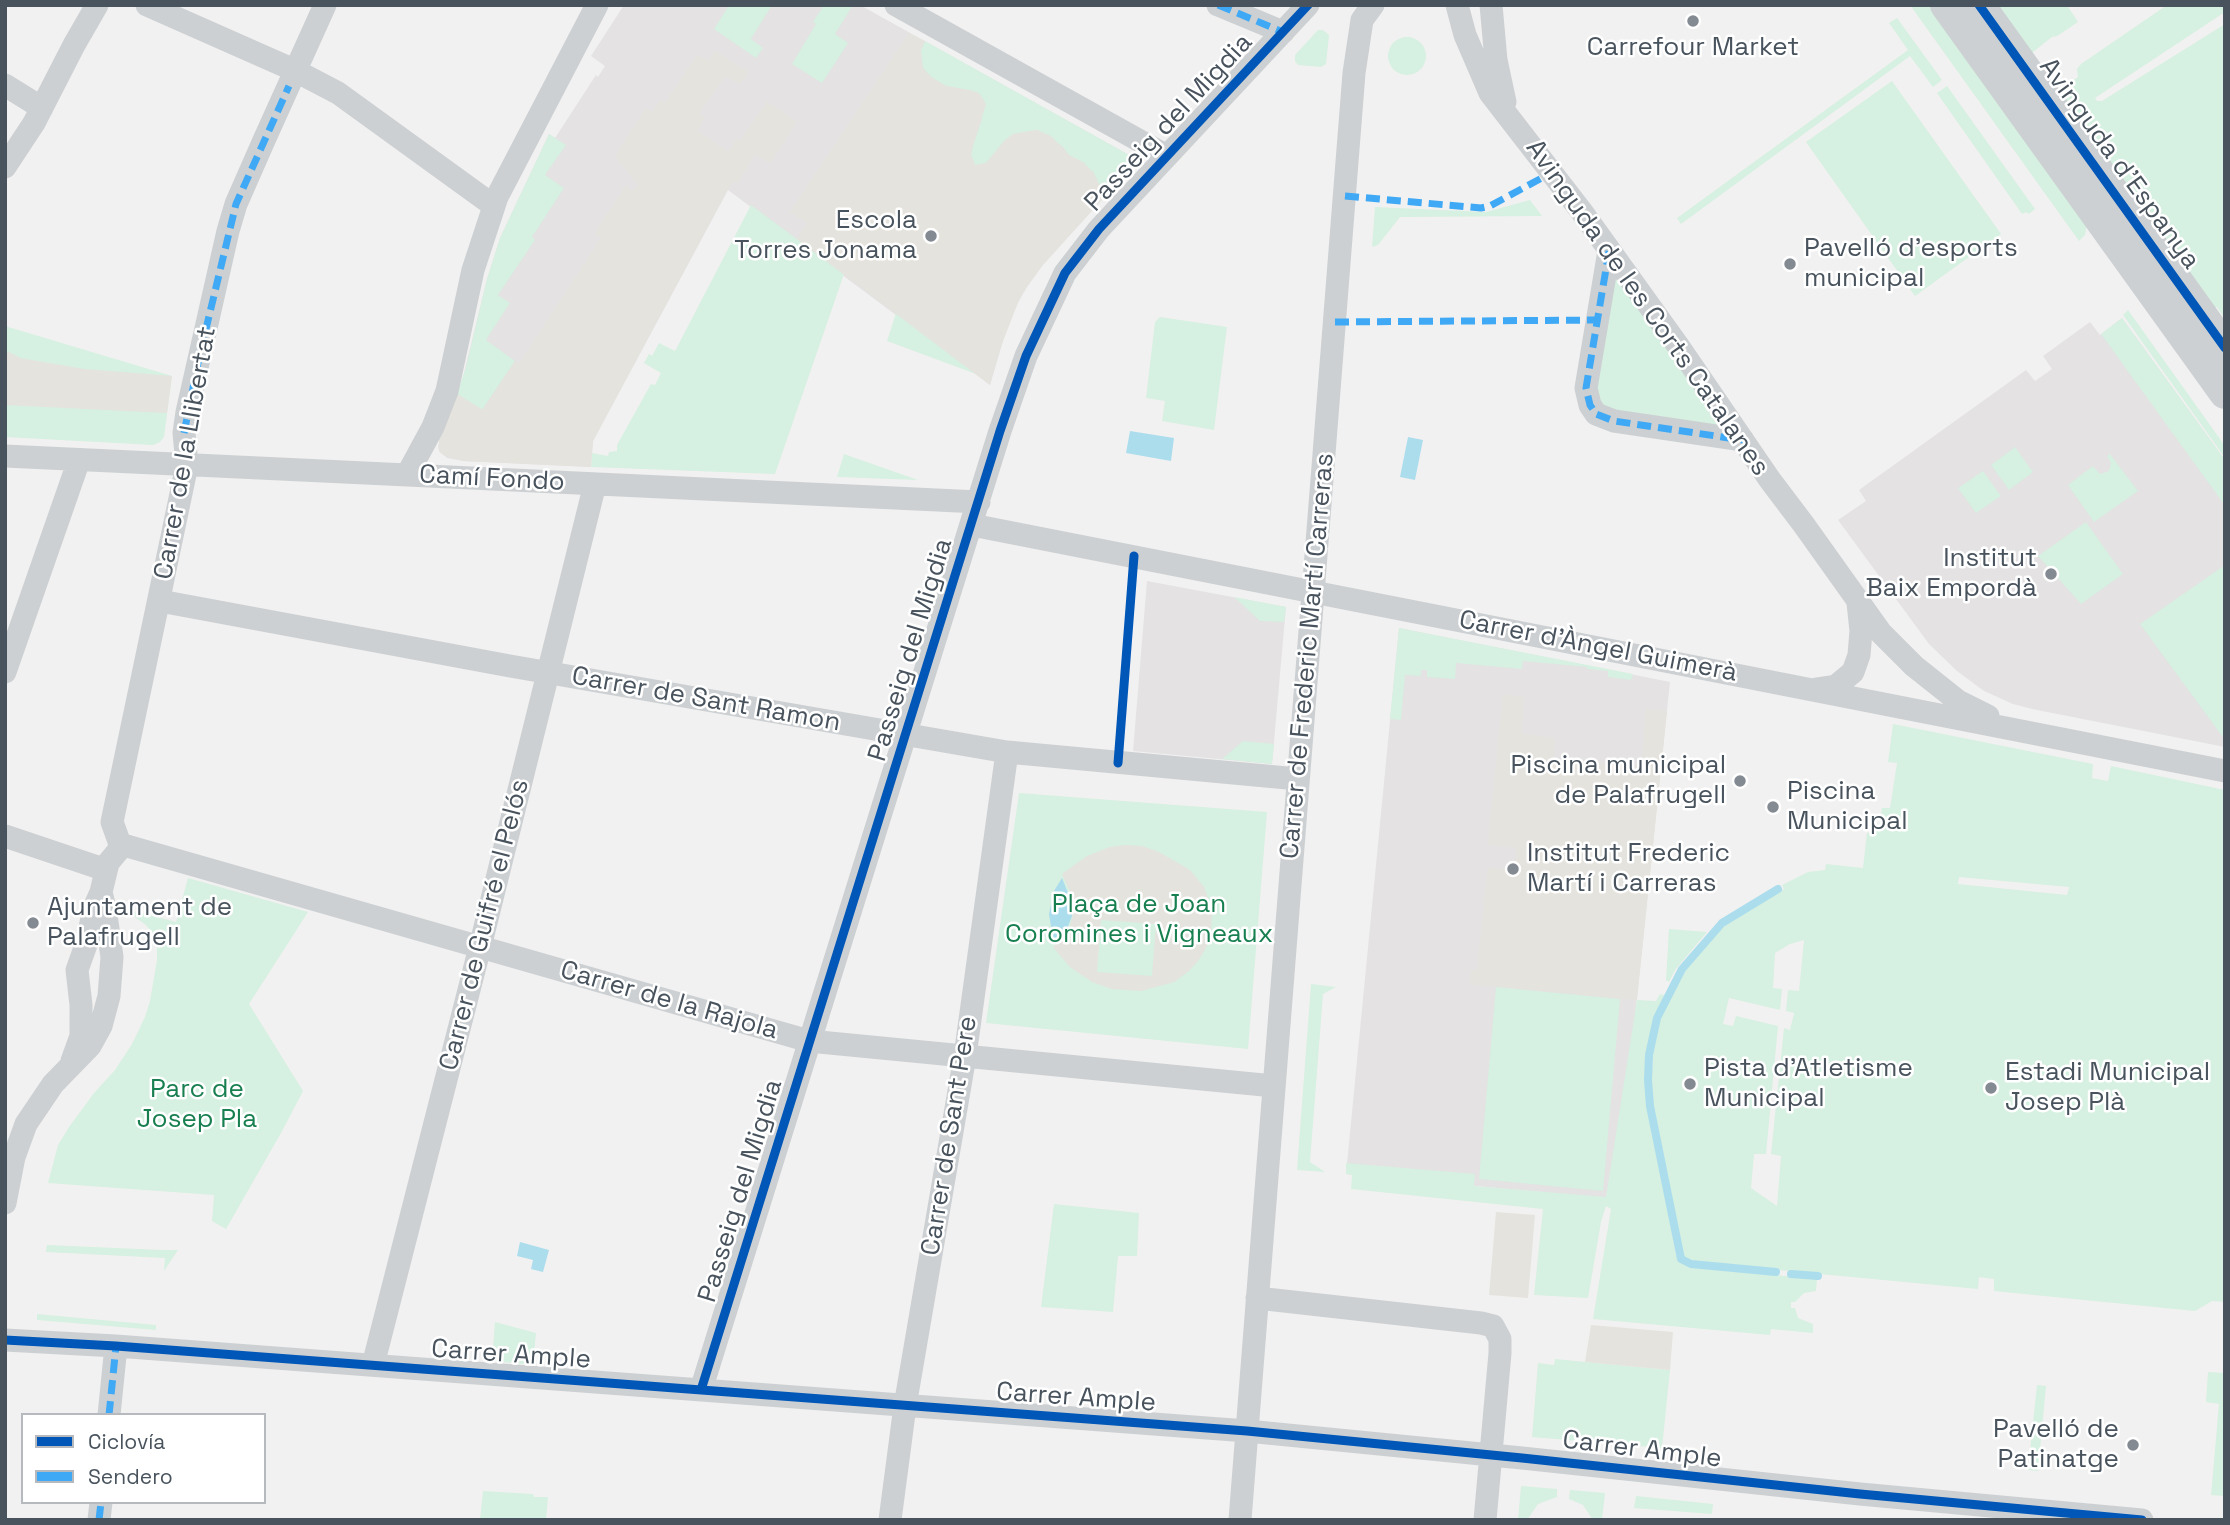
<!DOCTYPE html>
<html>
<head>
<meta charset="utf-8">
<style>
  body { margin:0 }
  #map { position:relative; width:2230px; height:1525px; overflow:hidden; background:#f2f1f1; font-family:"Space Grotesk",sans-serif }
  canvas { display:block }
  .frame { position:absolute; inset:0; border:7px solid #48535d; pointer-events:none }
  .legend { position:absolute; left:21px; top:1413px; width:245px; height:91px; box-sizing:border-box; background:#fff; border:2px solid #b6babe; margin:0; padding:9px 12px; list-style:none; font-size:21px; color:#48535d }
  .legend li { display:flex; align-items:center; gap:14px; height:35px }
  .legend b { width:35px; border:2px solid #b6babe }
</style>
</head>
<body>
<div id="map">
<canvas width="2230" height="1525"></canvas>
<div class="frame"></div>
<ul class="legend">
<li><b style="height:9px;background:#0057b8"></b>Ciclovía</li>
<li><b style="height:9px;background:#3fa9f5"></b>Sendero</li>
</ul>
</div>
<script>
const c = document.querySelector('canvas').getContext('2d');
c.lineJoin = 'round';
function paint(path, color) {
  c.fillStyle = color;
  c.fill(path, 'evenodd');
}
function poly(rows) {
  const path = new Path2D();
  for (const r of rows) {
    if (r.length === 3) {
      path.moveTo(r[0] + r[2], r[1]);
      path.arc(r[0], r[1], r[2], 0, 2 * Math.PI);
      continue;
    }
    path.moveTo(r[0], r[1]);
    for (let i = 2; i < r.length; i += 2) path.lineTo(r[i], r[i + 1]);
  }
  return path;
}
function strokePath(path, color, width, dash) {
  c.strokeStyle = color;
  c.lineWidth = width;
  c.lineCap = dash ? 'butt' : 'round';
  c.setLineDash(dash || []);
  c.stroke(path);
}
function drawText(font, color, halo, rows, align = 'center') {
  c.font = font + ' "Space Grotesk",sans-serif';
  c.lineWidth = 5;
  c.setLineDash([]);
  c.textBaseline = 'middle';
  c.strokeStyle = halo;
  c.fillStyle = color;
  for (const [text, x, y, turn = 0] of rows) {
    c.save();
    c.translate(x, y);
    c.rotate((+turn || 0) * Math.PI / 180);
    c.textAlign = isNaN(turn) ? turn : align;
    if (halo) c.strokeText(text, 0, 0);
    c.fillText(text, 0, 0);
    c.restore();
  }
}
const education = poly([
  [624,5,860,5,1138,160,1042,266,1027,287,1016,306,1006,331,990,385,728,190,593,441,591,467,463,461,447,458,439,451,438,446,463,377,487,279,500,238,549,134,555,138,596,75,598,77,605,66,591,56],
  [2122,318,2225,460,2225,747,2032,709,2013,704,1984,691,1957,671,1929,644,1838,520,1866,501,1859,490,2026,370,2035,381,2052,369,2043,356,2090,322,2100,335],
  [1147,581,1286,607,1272,764,1133,751],
  [1399,628,1670,682,1632,1045,1606,1198,1346,1174]
]);
const green = poly([
  [729,5,772,5,751,39,763,48,756,58,714,29],
  [824,5,853,5,835,34,848,43,822,83,792,64,816,24,813,22],
  [1910,5,1931,5,2087,224,2085,235,2079,241],
  [1996,5,2067,5,2078,22,2057,36,2052,37,2028,56],
  [2167,5,2225,5,2225,12,2095,98,2097,101,2102,101,2225,24,2225,319,2217,307,2211,310,2055,93,2078,77,2077,69,2081,64],
  [1897,18,1942,80,1933,87,1910,56,1681,224,1677,218,1908,50,1889,23],
  [1318,30,1323,30,1329,35,1326,64,1321,67,1298,65,1295,61,1295,55],
  [1407,56,19],
  [925,41,1138,160,1107,194,1100,186,1093,172,1069,155,1062,146,1037,130,1013,134,986,163,975,165,971,155,973,145,982,119,956,88,946,86,931,77,923,68,921,50],
  [1892,81,2001,234,1915,296,1806,142],
  [1947,86,2035,209,2029,214,2026,212,2022,214,1937,93],
  [549,134,566,145,545,175,564,188,532,237,535,240,498,295,510,303,486,340,515,361,482,410,457,394,466,367,487,279,500,238],
  [1530,200,1542,216,1400,217,1378,245,1372,247,1375,207,1486,212],
  [751,205,844,274,775,474,591,467,592,453,608,456,609,452,617,451,617,445,651,384,655,385,661,373,644,363,649,354,652,356,659,343,675,351],
  [1612,270,1728,432,1607,411,1593,388],
  [2128,310,2225,446,2225,458,2123,315],
  [896,313,951,354,976,374,887,341],
  [1160,317,1227,327,1214,430,1162,421,1165,401,1146,398,1155,322],
  [2122,318,2225,460,2225,502,2223,503,2101,334],
  [5,326,172,376,164,437,160,442,153,445,5,437],
  [2015,447,2033,472,2009,490,1991,465],
  [844,454,918,480,837,477],
  [2110,454,2138,491,2094,522,2068,485,2093,466,2100,474,2109,471,2111,463,2107,456],
  [1983,471,2001,496,1976,513,1958,488],
  [2086,522,2123,574,2081,604,2038,556],
  [2225,565,2225,734,2222,736,2140,624],
  [1234,597,1286,607,1284,622,1260,621],
  [1399,628,1633,674,1631,680,1608,677,1608,671,1587,669,1587,667,1523,661,1522,669,1456,663,1455,679,1427,677,1427,670,1421,670,1421,676,1405,675,1401,720,1390,719],
  [1893,724,2093,764,2092,778,2108,781,2111,766,2225,790,2225,1302,2212,1301,2195,1311,1994,1291,1994,1279,1979,1277,1978,1289,1694,1262,1688,1261,1682,1255,1651,1098,1653,1046,1662,1011,1686,968,1708,941,1732,919,1784,889,1782,885,1808,872,1825,870,1826,864,1863,868,1867,833,1879,829,1882,808,1890,808,1897,763,1888,762],
  [1959,877,2069,887,2069,888,2067,895,1958,884],
  [1804,940,1799,991,1788,990,1786,1011,1794,1013,1790,1030,1784,1028,1771,1154,1781,1156,1777,1206,1751,1188,1754,1154,1766,1154,1778,1026,1736,1016,1733,1026,1723,1024,1729,998,1780,1010,1782,989,1773,988,1775,953,1790,944],
  [1243,741,1274,744,1272,764,1222,759],
  [1019,793,1267,812,1248,1049,986,1023],
  [188,878,308,912,249,1004,303,1091,281,1133,226,1229,212,1221,214,1195,48,1183,58,1145,69,1127,94,1093,115,1070,132,1044,145,1017,150,1001,157,960,157,947,153,934,146,925,122,908,176,922],
  [1669,929,1707,932,1675,970,1669,982,1666,980],
  [1311,984,1336,987,1323,994,1310,1162,1325,1172,1297,1170],
  [1496,987,1620,999,1603,1191,1479,1179],
  [1660,994,1664,995,1654,1020,1648,1049,1646,1090,1676,1255,1683,1263,1689,1267,1817,1279,1816,1291,1804,1293,1795,1302,1791,1302,1791,1308,1795,1308,1798,1318,1813,1324,1813,1333,1771,1329,1770,1335,1593,1319,1611,1209,1606,1206,1601,1222,1588,1298,1534,1295,1543,1209,1351,1189,1352,1175,1346,1174,1346,1163,1475,1174,1474,1186,1606,1197,1637,1000,1656,1001],
  [1054,1204,1139,1213,1137,1256,1118,1256,1113,1312,1041,1307],
  [47,1245,162,1250,178,1250,164,1271,165,1258,46,1252],
  [37,1314,156,1325,156,1330,37,1320],
  [495,1322,536,1333,533,1365,492,1361],
  [1555,1359,1670,1370,1662,1448,1532,1437,1538,1363,1554,1365],
  [2208,1372,2225,1373,2225,1496,2211,1495,2219,1404,2206,1402],
  [2037,1385,2046,1386,2038,1471,2028,1470],
  [1521,1486,1557,1489,1557,1497,1538,1504,1527,1520,1518,1520],
  [1570,1490,1605,1493,1602,1520,1593,1520,1583,1505,1569,1499],
  [483,1491,533,1494,534,1497,548,1497,546,1520,480,1520],
  [1636,1496,1713,1504,1712,1514,1634,1508]
]);
const sand = poly([
  [909,33,925,41,921,50,921,61,923,68,931,77,946,86,970,90,979,93,986,104,973,145,971,155,975,165,986,163,1004,141,1013,134,1037,130,1051,136,1069,155,1083,162,1093,172,1100,186,1107,194,1042,266,1021,295,998,354,990,385,797,239,807,223,790,212],
  [715,51,748,72,740,84,725,76,699,113,705,118,697,131,728,152,737,139,740,141,767,102,797,122,770,163,755,154,737,183,734,181,728,189,593,441,591,467,463,461,443,455,439,451,439,439,457,394,483,410,515,361,519,364,601,238,595,233,626,185,632,191,638,185,615,156,646,108,652,112,660,100,665,103,697,55,709,61],
  [9,352,20,358,84,369,172,376,167,413,5,405,5,354],
  [1503,695,1524,697,1521,734,1554,738,1554,759,1642,767,1646,709,1667,711,1637,1000,1470,984,1471,970,1477,970,1488,868,1514,870,1517,848,1488,844],
  [1125,845,1142,846,1159,852,1190,870,1204,887,1212,909,1211,934,1206,948,1198,961,1189,971,1174,982,1141,991,1112,989,1092,982,1070,967,1053,947,1069,930,1074,909,1072,896,1062,874,1087,856,1110,847],
  [1101,920,1156,924,1152,976,1097,972],
  [1496,1212,1535,1215,1528,1298,1489,1295],
  [1591,1325,1673,1332,1670,1370,1585,1362]
]);
const water = poly([
  [1130,431,1174,438,1171,461,1126,453],
  [1408,437,1423,440,1415,480,1400,477],
  [1062,878,1072,903,1072,916,1067,929,1054,944,1049,914,1054,891],
  [520,1242,549,1250,543,1272,531,1269,533,1260,517,1256]
]);
const stream = poly([
  [1776,1272,1691,1264,1681,1259,1650,1106,1648,1080,1649,1055,1657,1018,1682,969,1722,923,1778,889],
  [1791,1274,1818,1276]
]);
const minor = poly([
  [147,5,294,70,338,93,494,206],
  [896,5,1167,156],
  [1218,5,1283,32],
  [1457,5,1465,35,1490,93,1582,212,1679,347,1770,480,1804,525,1881,633,1914,666,1958,701,1988,716],
  [1491,5,1496,60,1505,102],
  [5,85,42,108],
  [5,167,34,123,74,45,97,5],
  [1609,251,1586,388,1590,405,1596,414,1614,421,1743,440],
  [5,456,979,502],
  [407,475,433,427,447,391,473,270,497,197,597,5],
  [972,525,2225,771],
  [160,601,510,666,1007,752,1298,779],
  [5,672,79,460],
  [1816,689,1836,686,1853,672,1859,655,1861,631,1858,603],
  [5,836,106,870],
  [120,844,809,1041,1274,1086],
  [120,844,112,822,187,465,184,433,187,412,228,231,236,204,265,138,325,5],
  [72,1061,81,1036,81,1005,77,970,87,942,94,908,101,892,108,863,118,851,120,844],
  [5,1203,14,1157,26,1124,53,1084,90,1046,101,1026,109,996,112,957,105,908,101,892],
  [1257,1298,1481,1323,1493,1326,1500,1339,1500,1353,1485,1520],
  [5,1340,116,1346,1247,1431,1522,1458,1860,1494,2142,1520],
  [373,1365,480,947,595,484],
  [701,1390,1000,431,1026,356,1065,273,1099,229,1308,5],
  [109,1415,116,1346],
  [99,1520,101,1502],
  [890,1520,905,1406,965,1056,1007,752],
  [1240,1520,1354,73,1362,20,1373,5]
]);
const secondary = poly([
  [1946,5,2225,393],
  [1979,5,2225,348]
]);
const quiet = poly([
  [1218,5,1283,32],
  [1345,196,1481,208,1490,206,1551,173],
  [1609,251,1586,388,1590,405,1596,414,1614,421,1743,440],
  [1335,322,1597,320],
  [184,433,199,358,236,204,289,86],
  [109,1415,116,1346],
  [99,1520,101,1502]
]);
const cycleway = poly([
  [1979,5,2225,348],
  [1118,763,1134,556],
  [5,1340,116,1346,1247,1431,1522,1458,1860,1494,2142,1520],
  [701,1390,1000,431,1026,356,1065,273,1099,229,1308,5]
]);
const markers = [
  [1693,21,7,"#848a91"],
  [931,236,7,"#848a91"],
  [1790,264,7,"#848a91"],
  [2051,574,7,"#848a91"],
  [1740,781,7,"#848a91"],
  [1773,807,7,"#848a91"],
  [1513,869,7,"#848a91"],
  [33,923,7,"#848a91"],
  [1690,1084,7,"#848a91"],
  [1991,1088,7,"#848a91"],
  [2133,1445,7,"#848a91"]
];
const poiNames = [
  ["Carrefour Market",1693,48,"center"],
  ["Escola",917,221,"right"],
  ["Torres Jonama",917,251,"right"],
  ["Pavelló d'esports",1804,249],
  ["municipal",1804,279],
  ["Institut",2037,559,"right"],
  ["Baix Empordà",2037,589,"right"],
  ["Piscina municipal",1726,766,"right"],
  ["de Palafrugell",1726,796,"right"],
  ["Piscina",1787,792],
  ["Municipal",1787,822],
  ["Institut Frederic",1527,854],
  ["Martí i Carreras",1527,884],
  ["Ajuntament de",47,908],
  ["Palafrugell",47,938],
  ["Pista d'Atletisme",1704,1069],
  ["Municipal",1704,1099],
  ["Estadi Municipal",2005,1073],
  ["Josep Plà",2005,1103],
  ["Pavelló de",2119,1430,"right"],
  ["Patinatge",2119,1460,"right"]
];
const streetNames = [
  ["Passeig del Migdia",1169,123,-47],
  ["Avinguda d'Espanya",2119,164,54],
  ["Avinguda de les Corts Catalanes",1647,308,55],
  ["Carrer de la Llibertat",186,453,-80],
  ["Camí Fondo",492,479,3],
  ["Carrer d'Àngel Guimerà",1598,647,11],
  ["Passeig del Migdia",911,650,-73],
  ["Carrer de Frederic Martí Carreras",1308,656,-85],
  ["Carrer de Sant Ramon",706,700,10],
  ["Carrer de Guifré el Pelós",485,925,-76],
  ["Carrer de la Rajola",669,1001,16],
  ["Carrer de Sant Pere",950,1136,-81],
  ["Passeig del Migdia",741,1191,-73],
  ["Carrer Ample",511,1355,4],
  ["Carrer Ample",1076,1398,4],
  ["Carrer Ample",1642,1450,7]
];
const parkNames = [
  ["Plaça de Joan",1139,905],
  ["Coromines i Vigneaux",1139,935],
  ["Parc de",197,1090],
  ["Josep Pla",197,1120]
];
paint(education, '#e4e2e3');
paint(green, '#d6f0e1');
paint(sand, '#e5e3dd');
paint(water, '#abdded');
strokePath(stream, '#abdded', 8);
strokePath(minor, '#cdd0d2', 23);
strokePath(secondary, '#cdd0d3', 32);
strokePath(quiet, '#3fa9f5', 7, [14, 7]);
strokePath(cycleway, '#0057b8', 9);
for (const [x, y, r, color] of markers) {
  const dot = new Path2D();
  dot.arc(x, y, r, 0, 2 * Math.PI);
  c.fillStyle = color;
  c.fill(dot);
  strokePath(dot, '#fff', 2.5);
}
drawText('26px', '#48535d', '#fff', poiNames, 'left');
drawText('26px', '#48535d', '#fff', streetNames);
drawText('26px', '#187f50', '#fff', parkNames);
</script>
</body>
</html>
